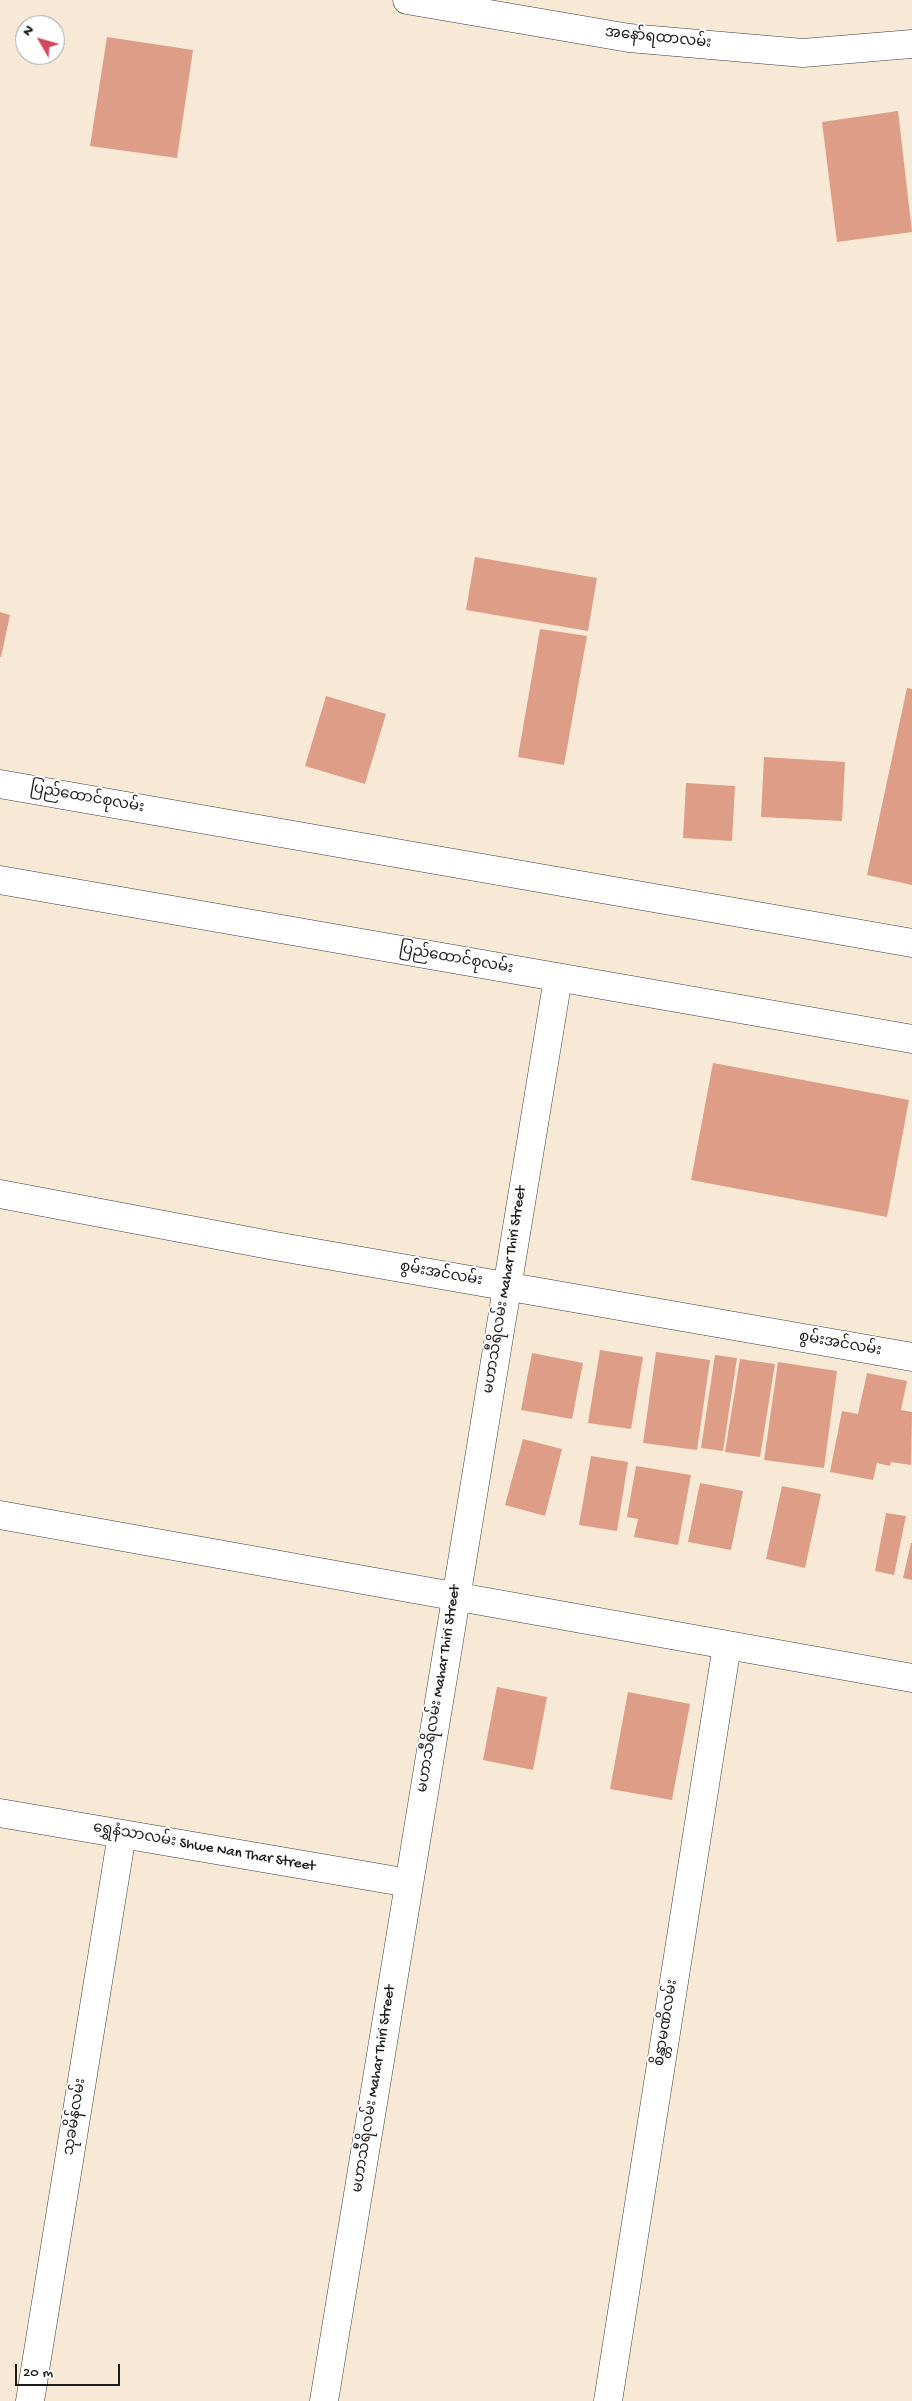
<!DOCTYPE html>
<html>
<head>
<meta charset="utf-8">
<style>
  body { margin:0 }
  #map { position:relative; width:912px; height:2401px; overflow:hidden; background:#f7e9d6; font-family:"Gochi Hand",sans-serif }
  canvas { display:block }
  .north { position:absolute; left:15px; top:15px; width:50px; height:50px; box-sizing:border-box; background:#fff; border:1px solid #a4a4a4; border-radius:50%; rotate:308deg; font-size:14px; font-weight:700; line-height:20px; text-align:center; color:#1c1c1c }
  .north::after { content:''; display:block; margin:auto; width:18px; height:22px; background:#d1495b; clip-path:polygon(50% 0,100% 100%,50% 72%,0 100%) }
  .scale { position:absolute; left:15px; top:2364px; width:105px; height:22px; box-sizing:border-box; border:2px solid #1c1c1c; border-top:0; padding-left:6px; font-size:15px; line-height:18px; white-space:nowrap; color:#1c1c1c; -webkit-text-stroke:4px #fff; paint-order:stroke }
</style>
</head>
<body>
<div id="map">
<canvas width="912" height="2401"></canvas>
<div class="north">N</div>
<div class="scale">20 m</div>
</div>
<script>
const c = document.querySelector('canvas').getContext('2d');
c.lineJoin = 'round';
function paint(path, color) {
  c.fillStyle = color;
  c.fill(path, 'evenodd');
}
function poly(rows) {
  const path = new Path2D();
  for (const r of rows) {
    path.moveTo(r[0], r[1]);
    for (let i = 2; i < r.length; i += 2) path.lineTo(r[i], r[i + 1]);
  }
  return path;
}
function strokePath(path, color, width, dash) {
  c.strokeStyle = color;
  c.lineWidth = width;
  c.lineCap = dash ? 'butt' : 'round';
  c.setLineDash(dash || []);
  c.stroke(path);
}
function drawText(font, color, halo, rows, align = 'center') {
  c.font = font + ' "Gochi Hand","Noto Sans Myanmar",sans-serif';
  c.lineWidth = 4;
  c.setLineDash([]);
  c.textBaseline = 'middle';
  c.strokeStyle = halo;
  c.fillStyle = color;
  for (const [text, x, y, turn = 0] of rows) {
    c.save();
    c.translate(x, y);
    c.rotate((+turn || 0) * Math.PI / 180);
    c.textAlign = isNaN(turn) ? turn : align;
    if (halo) c.strokeText(text, 0, 0);
    c.fillText(text, 0, 0);
    c.restore();
  }
}
const building = poly([
  [107,37,193,50,177,158,90,146],
  [898,111,912,232,837,242,822,122],
  [475,557,597,578,588,631,466,610],
  [0,612,10,615,1,657,0,657],
  [540,629,587,636,564,765,518,757],
  [907,688,912,689,912,885,867,875],
  [326,696,386,714,365,784,305,766],
  [764,757,845,762,842,821,761,817],
  [686,783,735,786,732,841,683,838],
  [713,1063,909,1100,887,1217,691,1180],
  [600,1350,643,1357,631,1429,588,1423],
  [656,1352,710,1360,697,1450,643,1443],
  [532,1353,583,1363,572,1419,521,1410],
  [715,1355,737,1358,723,1451,701,1448],
  [740,1359,775,1364,760,1457,725,1452],
  [778,1362,837,1371,824,1468,764,1460],
  [867,1373,907,1381,901,1410,912,1412,911,1465,891,1462,890,1466,877,1463,873,1480,830,1472,842,1411,858,1414],
  [523,1439,562,1449,545,1516,505,1505],
  [591,1456,628,1462,617,1531,579,1525],
  [636,1466,691,1475,678,1545,634,1537,638,1519,627,1517],
  [700,1483,743,1491,731,1550,688,1542],
  [782,1486,821,1494,805,1568,766,1559],
  [886,1513,906,1516,894,1575,875,1571],
  [911,1543,912,1543,912,1580,903,1578],
  [497,1687,547,1697,533,1770,483,1760],
  [628,1692,690,1704,672,1800,610,1789]
]);
const minor = poly([
  [0,1194,275,1246,912,1357],
  [0,1515,912,1678],
  [0,1813,409,1883],
  [30,2401,122,1834],
  [324,2401,558,978],
  [608,2401,727,1645]
]);
const major = poly([
  [407,0,629,38,803,53,912,44],
  [0,784,912,943],
  [0,880,912,1039]
]);
const streetNames = [
  ["အနော်ရထာလမ်း",658,39,6],
  ["ပြည်ထောင်စုလမ်း",87,799,10],
  ["ပြည်ထောင်စုလမ်း",456,960,10],
  ["စွမ်းအင်လမ်း",441,1275,10],
  ["မဟာသီရိလမ်း Mahar Thiri Street",506,1290,-81],
  ["စွမ်းအင်လမ်း",840,1345,10],
  ["မဟာသီရိလမ်း Mahar Thiri Street",440,1689,-81],
  ["ရွှေနံသာလမ်း Shwe Nan Thar Street",204,1848,10],
  ["စိန္တာမဏိလမ်း",667,2023,-81],
  ["မဟာသီရိလမ်း Mahar Thiri Street",375,2089,-81],
  ["သုခမိန်လမ်း",76,2117,-81]
];
paint(building, '#dd9d86');
strokePath(minor, '#3d3b38', 29);
strokePath(major, '#3d3b38', 29);
strokePath(minor, '#fff', 28);
strokePath(major, '#fff', 28);
drawText('15px', '#1c1c1c', '#fff', streetNames);
</script>
</body>
</html>
